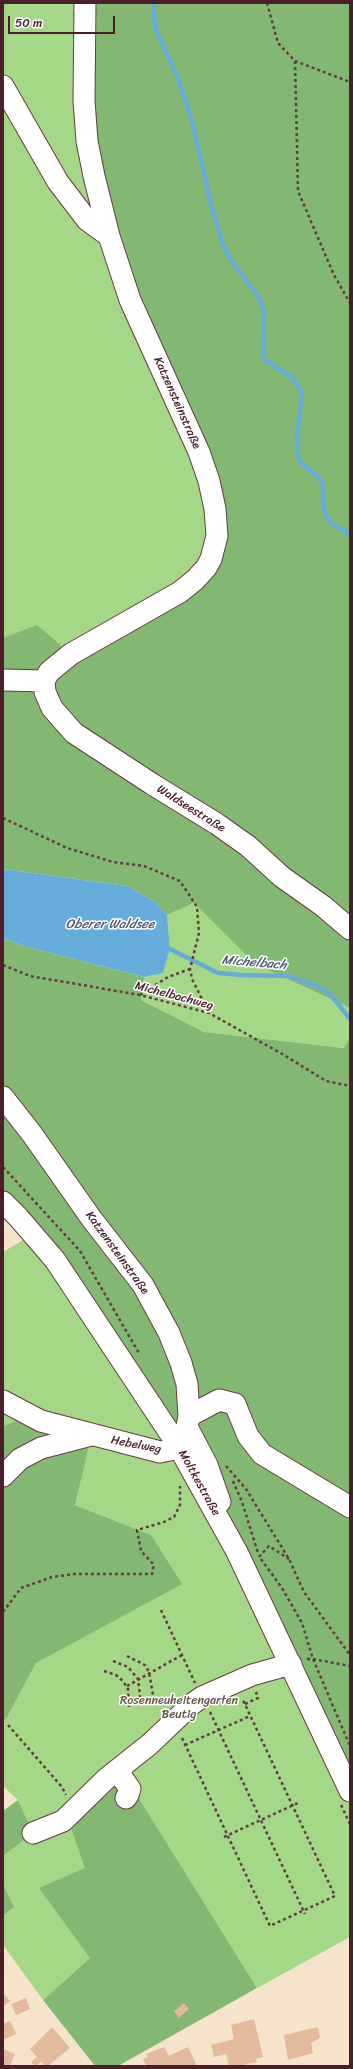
<!DOCTYPE html>
<html>
<head>
<meta charset="utf-8">
<style>
  body { margin:0 }
  #map { position:relative; width:353px; height:2069px; overflow:hidden; background:#f5e3cb; font-family:Sriracha,sans-serif }
  canvas { display:block }
  .frame { position:absolute; inset:0; border:4px solid #4a1f2b; pointer-events:none }
  .scale { position:absolute; left:8px; top:16px; width:107px; height:18px; box-sizing:border-box; border:2px solid #4a1f2b; border-top:0; padding-left:5px; font-size:12px; line-height:14px; white-space:nowrap; color:#4a1f2b; -webkit-text-stroke:3px #fff; paint-order:stroke }
</style>
</head>
<body>
<div id="map">
<canvas width="353" height="2069"></canvas>
<div class="frame"></div>
<div class="scale">50 m</div>
</div>
<script>
const c = document.querySelector('canvas').getContext('2d');
c.lineJoin = 'round';
function paint(path, color) {
  c.fillStyle = color;
  c.fill(path, 'evenodd');
}
function poly(rows) {
  const path = new Path2D();
  for (const r of rows) {
    path.moveTo(r[0], r[1]);
    for (let i = 2; i < r.length; i += 2) path.lineTo(r[i], r[i + 1]);
  }
  return path;
}
function strokePath(path, color, width, dash) {
  c.strokeStyle = color;
  c.lineWidth = width;
  c.lineCap = dash ? 'butt' : 'round';
  c.setLineDash(dash || []);
  c.stroke(path);
}
function drawText(font, color, halo, rows, align = 'center') {
  c.font = font + ' Sriracha,sans-serif';
  c.lineWidth = 3;
  c.setLineDash([]);
  c.textBaseline = 'middle';
  c.strokeStyle = halo;
  c.fillStyle = color;
  for (const [text, x, y, turn = 0] of rows) {
    c.save();
    c.translate(x, y);
    c.rotate((+turn || 0) * Math.PI / 180);
    c.textAlign = isNaN(turn) ? turn : align;
    if (halo) c.strokeText(text, 0, 0);
    c.fillText(text, 0, 0);
    c.restore();
  }
}
const green = poly([
  [3,3,85,3,199,452,211,559,71,654,37,626,3,638],
  [194,903,255,964,350,1008,350,1038,345,1048,204,1032,141,1000,144,977,163,973,170,949,167,915],
  [33,1234,177,1444,350,1791,350,1937,257,1988,120,1770,85,1868,90,1958,43,2000,3,1945,3,1916,14,1907,3,1884,3,1856,33,1833,18,1800,3,1786,3,1720,6,1719,36,1663,59,1650,151,1535,75,1505,19,1420,3,1426,3,1252]
]);
const forest = poly([
  [85,3,350,3,350,1008,255,964,194,903,167,915,154,901,127,886,3,869,3,638,37,625,71,654,180,592,217,536,94,176],
  [3,938,27,947,144,977,141,1000,204,1032,344,1048,350,1038,350,1791,177,1444,3,1202],
  [19,1420,89,1445,75,1505,151,1535,182,1584,36,1663,6,1719,3,1720,3,1426],
  [121,1770,257,1988,118,2066,95,2066,43,2000,90,1958,39,1888,85,1868,69,1822],
  [18,1800,33,1833,3,1856,3,1811],
  [3,1884,14,1907,3,1916]
]);
const water = poly([
  [3,869,127,886,154,901,167,915,170,949,163,973,144,977,27,947,3,938]
]);
const stream = poly([
  [153,3,155,28,177,76,191,117,212,208,223,245,230,259,258,296,264,311,263,355,265,360,293,378,302,394,297,436,298,456,301,463,318,477,323,484,323,507,327,518,331,523,350,534],
  [170,949,218,973,242,975,288,976,314,985,326,991,335,1000,350,1019]
]);
const building = poly([
  [3,1993,10,2001,3,2007],
  [26,1998,30,2009,16,2015,11,2004],
  [184,2003,189,2009,179,2018,174,2011],
  [254,2019,263,2057,256,2059,257,2062,247,2064,247,2066,229,2066,226,2054,214,2057,211,2045,234,2039,231,2025],
  [10,2021,16,2034,3,2040,3,2024],
  [52,2027,70,2048,48,2066,45,2066,41,2062,35,2066,31,2062,37,2057,30,2049],
  [318,2027,320,2038,311,2043,313,2053,288,2060,284,2035],
  [164,2047,169,2056,188,2047,197,2066,146,2066,143,2059,148,2057,146,2054],
  [3,2049,15,2054,10,2066,3,2066]
]);
const path = poly([
  [267,3,278,43,295,61,350,82],
  [295,61,298,191,334,275,350,303],
  [3,818,67,848,113,862,144,866,180,881,197,907,199,933,190,969,192,979,209,1013],
  [3,965,30,976,140,995,209,1013,284,1055,326,1081,350,1086],
  [140,995,168,977,190,969],
  [3,1167,80,1251,140,1355],
  [226,1466,246,1489,289,1559,304,1592,350,1655],
  [233,1481,242,1502,258,1553],
  [259,1557,269,1546,289,1559],
  [261,1559,282,1588,302,1623,313,1659,350,1746],
  [161,1610,195,1683],
  [3,1612,21,1588,52,1577,75,1574,152,1574,154,1565,141,1551,137,1530,164,1522,174,1517,180,1505,180,1486],
  [127,1656,145,1665,149,1672,153,1695],
  [307,1659,313,1659,350,1666],
  [113,1661,128,1667,138,1679,141,1704],
  [104,1671,116,1675,123,1681,128,1689,129,1707],
  [127,1686,182,1655],
  [245,1704,258,1698,256,1692],
  [210,1712,305,1914],
  [8,1725,62,1787,66,1795],
  [182,1738,270,1926,335,1896,242,1698],
  [185,1745,250,1716],
  [341,1805,350,1824],
  [224,1837,298,1803]
]);
const minor = poly([
  [3,86,58,182,87,220,109,236],
  [3,680,44,681],
  [44,681,49,672,71,654,180,592,195,580,206,568,211,559,217,536,215,509,209,481,199,452,130,300,109,236,94,176,87,141,84,101,85,3],
  [44,681,45,692,52,708,74,733,152,784,217,824,248,846,282,877,323,906,350,929],
  [3,1097,32,1134,91,1218,143,1285,169,1333,181,1363,187,1384,189,1416,187,1427,177,1444,170,1450,160,1452,41,1421,3,1401],
  [3,1202,18,1217,55,1260,177,1444,237,1552,350,1791],
  [189,1416,219,1400,235,1404,248,1436,262,1454,350,1507],
  [187,1427,207,1465,220,1502],
  [3,1476,20,1459,41,1448,91,1435],
  [117,1770,130,1789,128,1795,126,1798],
  [33,1833,63,1821,106,1779,150,1744,192,1704,202,1697,252,1675,291,1664]
]);
const streetNames = [
  ["Katzensteinstraße",177,403,66],
  ["Waldseestraße",191,809,32],
  ["Michelbachweg",174,996,15],
  ["Katzensteinstraße",117,1253,54],
  ["Hebelweg",136,1445,11],
  ["Moltkestraße",199,1483,61]
];
const parkNames = [
  ["Rosenneuheitengarten",179,1701],
  ["Beutig",179,1715]
];
const waterNames = [
  ["Oberer Waldsee",110,925],
  ["Michelbach",254,963,5]
];
paint(green, '#a4d786');
paint(forest, '#83b873');
paint(water, '#65acdb');
strokePath(stream, '#65acdb', 4.5);
paint(building, '#e3ba9e');
strokePath(minor, '#643c43', 23);
strokePath(path, '#643c43', 2.5, [3, 3]);
strokePath(minor, '#fff', 21);
drawText('12px', '#4a1f2b', '#fff', streetNames);
drawText('12px', '#655646', '#fff', parkNames);
drawText('italic 13px', '#555771', '#fff', waterNames);
</script>
</body>
</html>
